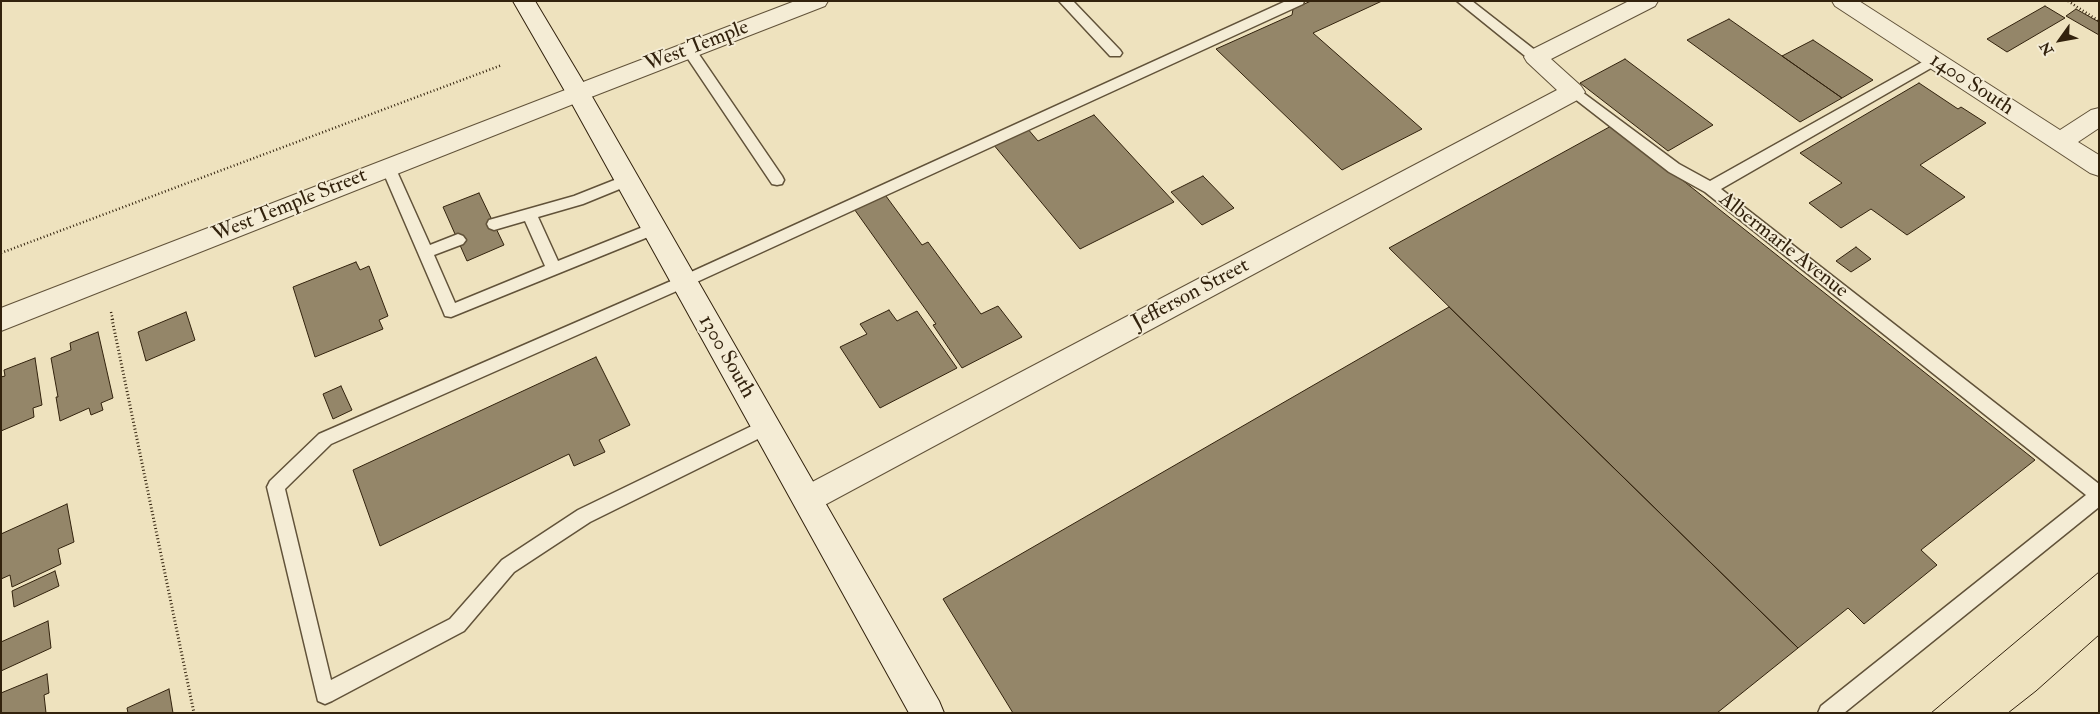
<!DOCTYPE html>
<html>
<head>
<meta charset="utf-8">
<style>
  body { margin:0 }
  #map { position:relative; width:2100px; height:714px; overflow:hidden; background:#eee2be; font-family:"IM FELL Double Pica",serif }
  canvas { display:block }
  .frame { position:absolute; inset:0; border:2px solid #32220d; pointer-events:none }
  .north { position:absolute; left:2035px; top:15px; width:50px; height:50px; -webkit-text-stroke:4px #f4ecd5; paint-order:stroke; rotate:238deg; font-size:14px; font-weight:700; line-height:20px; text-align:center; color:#32220d }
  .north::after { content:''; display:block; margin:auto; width:18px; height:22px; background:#32220d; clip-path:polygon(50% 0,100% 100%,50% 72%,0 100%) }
</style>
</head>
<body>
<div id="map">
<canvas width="2100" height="714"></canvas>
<div class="frame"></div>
<div class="north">N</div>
</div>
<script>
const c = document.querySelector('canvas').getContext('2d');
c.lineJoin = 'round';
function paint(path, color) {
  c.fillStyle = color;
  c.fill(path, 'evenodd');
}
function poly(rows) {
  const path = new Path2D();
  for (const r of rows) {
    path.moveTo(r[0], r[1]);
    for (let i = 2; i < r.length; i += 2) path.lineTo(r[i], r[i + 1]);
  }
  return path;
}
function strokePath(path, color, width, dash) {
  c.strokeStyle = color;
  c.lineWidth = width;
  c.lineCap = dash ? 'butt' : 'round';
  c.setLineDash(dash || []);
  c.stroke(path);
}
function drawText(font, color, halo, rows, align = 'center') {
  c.font = font + ' "IM FELL Double Pica",serif';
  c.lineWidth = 4;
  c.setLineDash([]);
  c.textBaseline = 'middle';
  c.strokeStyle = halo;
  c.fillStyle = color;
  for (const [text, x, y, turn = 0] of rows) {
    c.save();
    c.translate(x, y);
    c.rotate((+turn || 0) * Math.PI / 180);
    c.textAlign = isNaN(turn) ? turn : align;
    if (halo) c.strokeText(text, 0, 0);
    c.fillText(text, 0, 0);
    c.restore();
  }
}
const building = poly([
  [1311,1,1382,1,1313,33,1422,129,1342,170,1216,49,1292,15,1293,9,1311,1],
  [2045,6,2065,18,2007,52,1987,39,2045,6],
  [2076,9,2099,22,2099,35,2066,16,2076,9],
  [1729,19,1782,56,1842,98,1800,122,1687,40,1729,19],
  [1813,40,1873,80,1842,98,1782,56,1813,40],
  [1625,59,1713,125,1668,151,1580,83,1625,59],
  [1919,83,1958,109,1961,107,1986,123,1920,165,1965,197,1907,235,1871,209,1841,228,1809,203,1842,183,1800,153,1919,83],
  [1094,115,1174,202,1080,249,993,144,1027,128,1038,141,1094,115],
  [1613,125,2035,460,1921,550,1937,565,1864,624,1848,608,1798,648,1389,248,1613,125],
  [1203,176,1234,208,1202,225,1171,192,1203,176],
  [883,192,922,245,928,242,981,314,998,306,1022,337,962,368,933,325,936,324,852,206,883,192],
  [479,193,504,245,467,261,443,207,479,193],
  [1856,247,1871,259,1851,272,1836,261,1856,247],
  [356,262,360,270,369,266,388,316,379,320,383,329,315,357,293,287,356,262],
  [1449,307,1798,648,1717,713,1013,713,943,599,1449,307],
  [889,310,897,321,917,311,957,368,880,408,840,347,867,334,860,324,889,310],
  [186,312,195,340,146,361,138,332,186,312],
  [98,332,113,398,101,403,103,410,91,415,89,408,60,421,56,397,58,397,51,358,71,350,70,343,98,332],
  [596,357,630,425,599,440,605,452,574,466,569,454,380,546,353,470,596,357],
  [35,358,42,405,33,408,34,417,1,431,1,377,5,376,4,370,35,358],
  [341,386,352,410,333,419,323,394,341,386],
  [67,504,74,542,58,549,61,564,12,587,10,575,1,579,1,534,67,504],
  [55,571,59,586,14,607,12,591,55,571],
  [48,621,51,648,1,671,1,642,48,621],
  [47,674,49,693,44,695,46,713,1,713,1,693,47,674],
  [169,689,173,713,128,713,127,708,169,689]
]);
const pathFar1 = poly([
  [2068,1,2099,21],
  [1,253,502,65],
  [111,312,113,320]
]);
const path = poly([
  [112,319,194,713]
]);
const service = poly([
  [1059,1,1073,1,1120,50,1122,53,1120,56,1110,56,1059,1],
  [1286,1,1304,1,1303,4,688,286,331,444,285,489,331,680,450,619,502,560,578,510,760,422,766,420,772,422,774,427,772,432,590,522,514,572,464,631,332,701,325,704,318,701,267,487,270,481,319,434,678,278,1286,1],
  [1457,1,1472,1,1540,54,1542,57,1540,60,1530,60,1457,1],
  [689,45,694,47,782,176,784,180,782,184,777,185,772,184,682,50,684,47,689,45],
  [1933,56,1938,58,1940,61,1938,64,1721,189,2099,484,2099,507,1844,713,1818,713,1821,706,2086,495,1705,192,1669,172,1566,92,1568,89,1573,87,1578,89,1679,164,1710,181,1933,56],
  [388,162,393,163,395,167,430,245,458,234,463,236,466,240,463,244,434,255,455,303,545,266,525,221,494,230,489,228,487,224,489,220,574,196,627,175,632,176,634,180,632,184,583,204,538,217,558,261,653,223,658,225,661,229,658,233,451,317,445,316,443,311,381,167,383,163,388,162]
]);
const minor = poly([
  [795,1,828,1,825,6,586,99,578,101,570,99,566,93,570,87,795,1],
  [1629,1,1658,1,1655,6,1551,59,1581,86,1585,92,1581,98,819,508,808,512,797,508,793,499,797,490,1557,90,1527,62,1524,57,1527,52,1629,1],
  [1832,1,1859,1,2060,130,2091,110,2099,108,2099,128,2078,142,2099,155,2099,176,2090,173,2052,148,1835,6,1832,1]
]);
const tertiary = poly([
  [578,85,586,87,590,93,586,99,1,331,1,308,578,85]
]);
const secondary = poly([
  [513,1,535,1,590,93,939,701,944,713,909,713,566,93,513,1]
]);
const tram = poly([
  [1931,713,2099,572],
  [2008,713,2036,691,2099,635]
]);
const streetNames = [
  ["West Temple",697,47,-21],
  ["1400 South",1971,85,33],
  ["West Temple Street",290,206,-22],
  ["Albermarle Avenue",1783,246,38],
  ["Jefferson Street",1191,295,-28],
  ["1300 South",726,357,60]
];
paint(building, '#948669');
strokePath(building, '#32220d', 1);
strokePath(service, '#615239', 3);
strokePath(minor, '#615239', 2);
strokePath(tertiary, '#615239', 2);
strokePath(secondary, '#32220d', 2);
strokePath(pathFar1, '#32220d', 2.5, [1, 2.5]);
strokePath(path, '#32220d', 3, [1, 2.5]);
paint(service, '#f4ecd5');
paint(minor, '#f4ecd5');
paint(tertiary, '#f4ecd5');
paint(secondary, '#f4ecd5');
strokePath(tram, '#32220d', 1);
drawText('21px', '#32220d', '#f4ecd5', streetNames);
</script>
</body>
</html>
